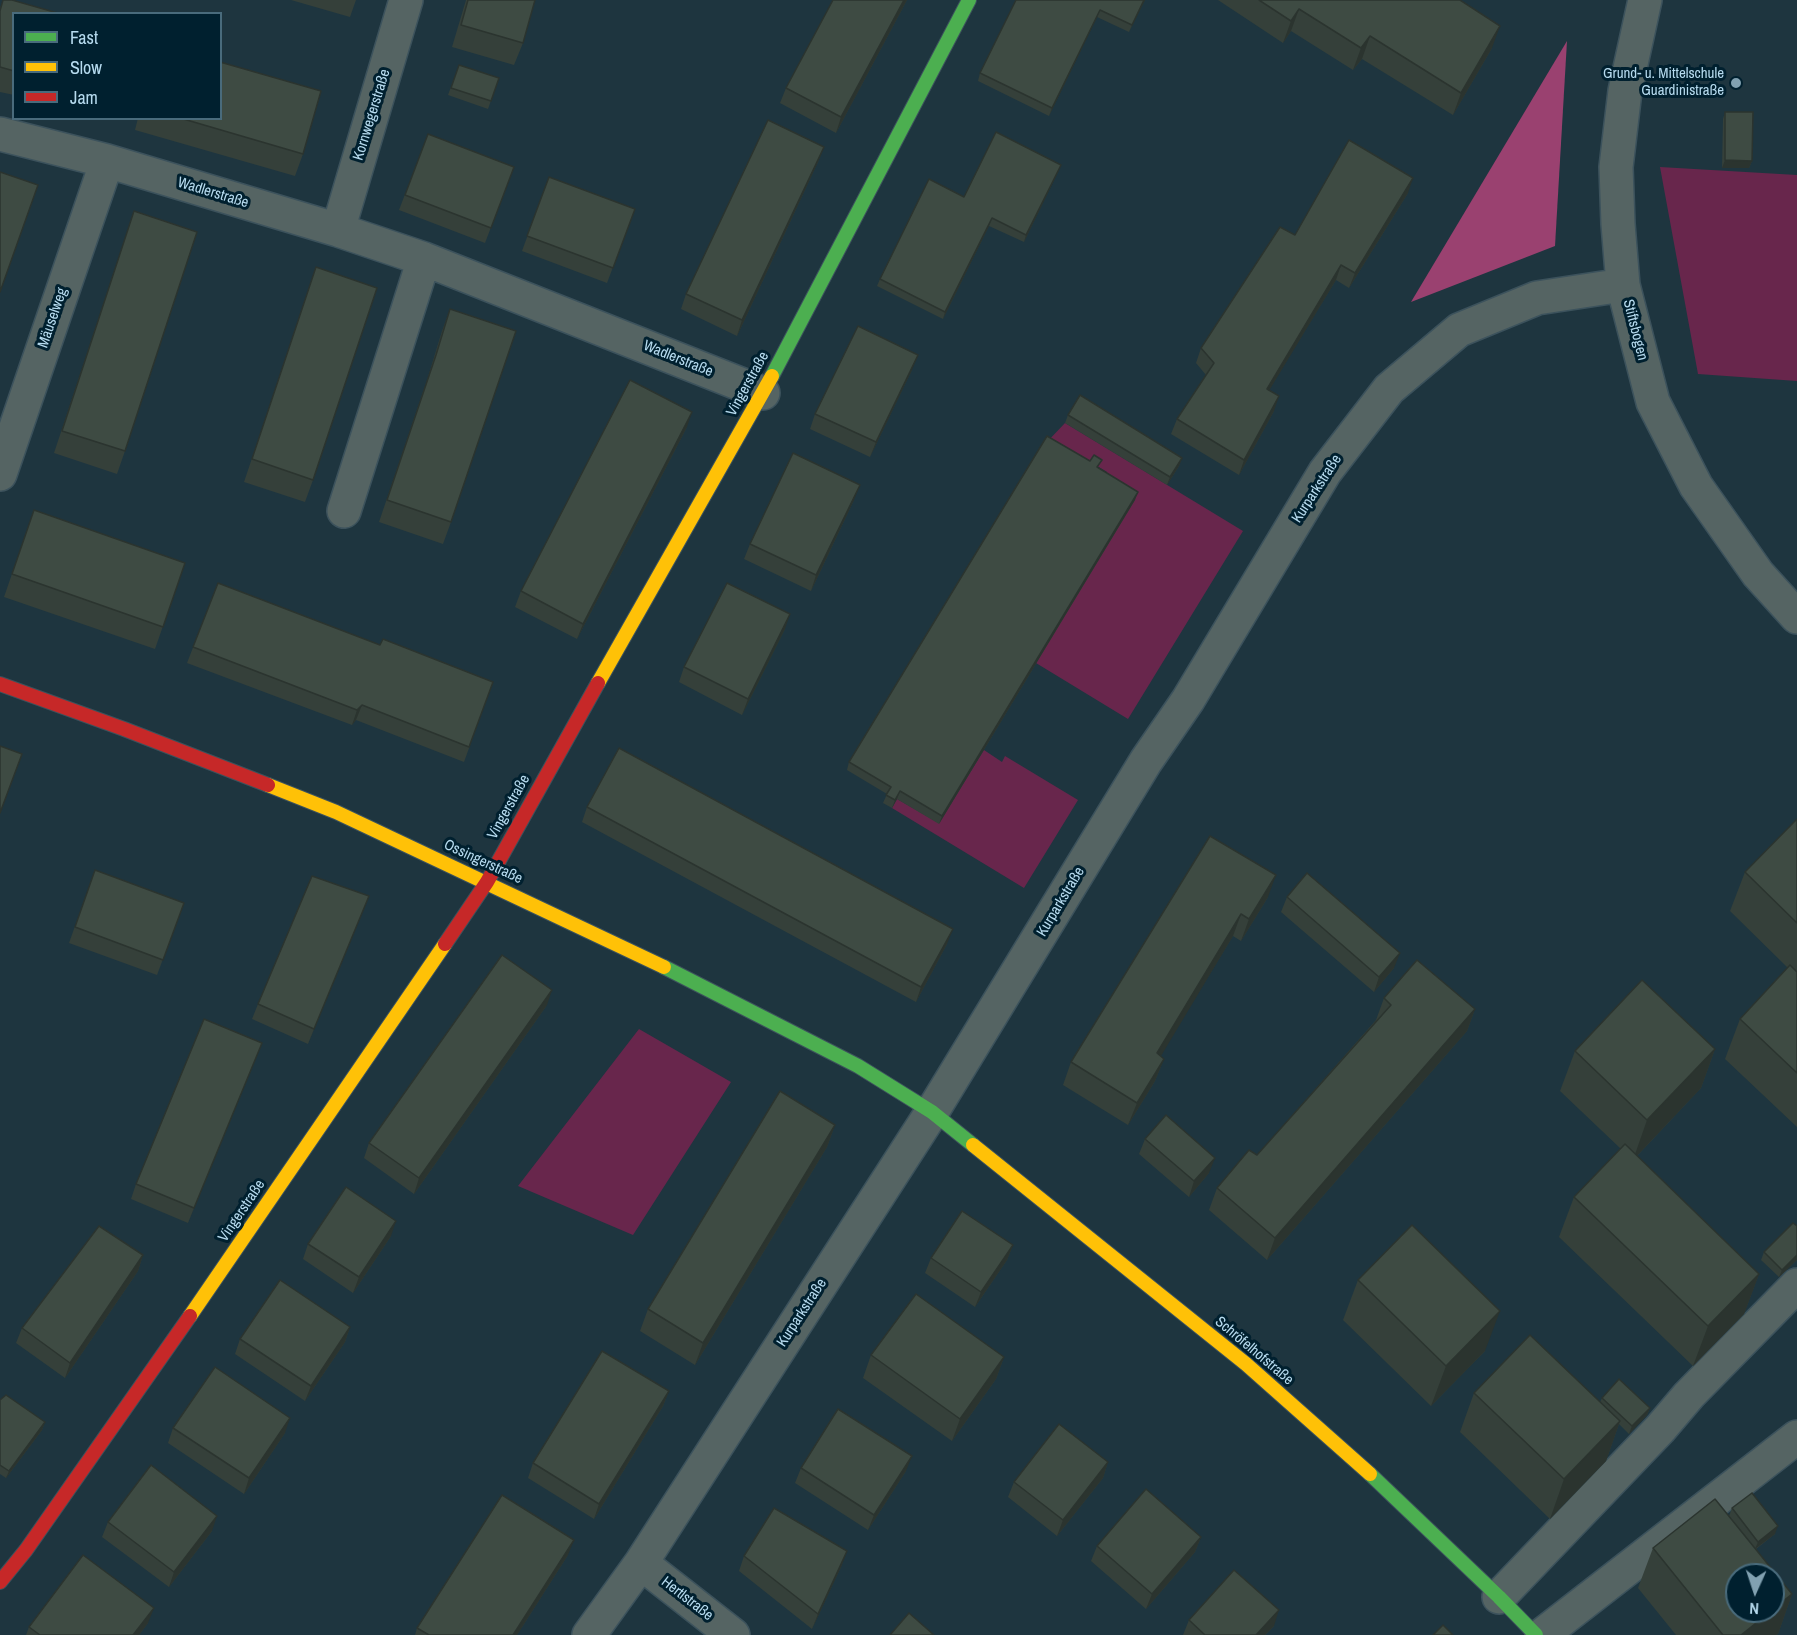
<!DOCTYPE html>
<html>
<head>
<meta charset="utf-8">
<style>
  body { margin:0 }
  #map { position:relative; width:1797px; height:1635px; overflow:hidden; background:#1e353f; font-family:"Archivo Narrow",sans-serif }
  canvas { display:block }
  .legend { position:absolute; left:12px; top:12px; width:210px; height:108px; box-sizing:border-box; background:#00202f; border:2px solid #496b7c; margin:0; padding:8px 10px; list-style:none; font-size:18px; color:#b6dbef }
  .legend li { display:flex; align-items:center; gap:12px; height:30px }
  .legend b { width:30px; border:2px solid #496b7c }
  .north { position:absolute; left:1725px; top:1563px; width:60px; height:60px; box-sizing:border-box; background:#00202f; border:2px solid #496b7c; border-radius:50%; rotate:183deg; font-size:16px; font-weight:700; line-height:24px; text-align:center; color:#b6dbef }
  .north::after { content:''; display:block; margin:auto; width:21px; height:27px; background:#81a1b1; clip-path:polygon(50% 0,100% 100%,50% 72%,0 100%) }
</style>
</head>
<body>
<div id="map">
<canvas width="1797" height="1635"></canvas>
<ul class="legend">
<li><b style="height:8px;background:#4caf50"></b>Fast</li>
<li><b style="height:8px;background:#ffc107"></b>Slow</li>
<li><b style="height:8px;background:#c62828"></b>Jam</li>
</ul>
<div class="north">N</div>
</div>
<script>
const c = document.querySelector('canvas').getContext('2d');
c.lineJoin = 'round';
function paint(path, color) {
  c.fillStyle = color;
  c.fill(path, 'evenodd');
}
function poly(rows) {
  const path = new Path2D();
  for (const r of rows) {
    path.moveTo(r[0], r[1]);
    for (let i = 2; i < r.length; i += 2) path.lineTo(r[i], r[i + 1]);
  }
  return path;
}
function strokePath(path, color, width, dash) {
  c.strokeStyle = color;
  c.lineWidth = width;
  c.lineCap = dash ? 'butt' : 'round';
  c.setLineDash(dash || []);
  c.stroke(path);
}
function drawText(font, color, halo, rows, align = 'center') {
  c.font = font + ' "Archivo Narrow",sans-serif';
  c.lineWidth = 6;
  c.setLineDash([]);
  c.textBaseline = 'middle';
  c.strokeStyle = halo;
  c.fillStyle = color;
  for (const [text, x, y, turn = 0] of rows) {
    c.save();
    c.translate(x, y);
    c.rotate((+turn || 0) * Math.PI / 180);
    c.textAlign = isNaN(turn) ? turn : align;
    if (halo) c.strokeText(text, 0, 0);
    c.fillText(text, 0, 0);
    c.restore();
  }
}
const green = poly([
  [1660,167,1797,175,1797,381,1698,374],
  [1065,423,1243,531,1128,719,1036,663,1102,480,1107,472,1074,452,1045,444],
  [984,750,1002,762,1005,756,1078,800,1024,888,892,808,897,799,939,823],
  [639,1029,731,1082,633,1235,518,1186]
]);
const forest = poly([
  [1567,41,1555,246,1411,302]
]);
const street = poly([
  [1645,0,1625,91,1616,167,1618,224,1623,285,1653,402,1696,486,1758,574,1797,617],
  [0,134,107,161,338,230,424,259,763,393],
  [338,230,406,0],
  [0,474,107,161],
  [344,511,424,259],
  [641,1563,733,1635],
  [1499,1597,1660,1429,1689,1395,1797,1285],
  [589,1635,641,1563,932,1112,1146,761,1188,700,1325,472,1389,389,1459,330,1537,298,1623,285],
  [1542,1635,1797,1437]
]);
const fast = poly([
  [772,376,969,0],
  [664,967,858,1066,932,1112,973,1145],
  [1370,1474,1499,1597,1536,1635]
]);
const slow = poly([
  [598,683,772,376],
  [268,785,336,812,664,967],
  [973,1145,1246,1364,1370,1474],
  [190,1316,445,944]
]);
const jam = poly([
  [0,684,124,729,268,785],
  [445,944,487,882,598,683],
  [0,1582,26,1550,190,1316]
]);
const wall = poly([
  [3,0,14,14,14,95,0,92,0,8],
  [291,0,356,0,350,17],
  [466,0,535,0,523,43,514,65,452,47],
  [833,0,907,0,836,133,780,103,786,88],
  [1016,0,1145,0,1129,32,1097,17,1049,116,978,81,980,73],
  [1218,0,1460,0,1492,48,1453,115,1362,59,1353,70,1291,31,1283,43],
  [459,65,499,78,488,109,448,95],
  [1725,112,1752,161,1749,168,1722,168,1723,119],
  [138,118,220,118,303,154,295,176,135,130],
  [428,134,514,167,485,243,399,210],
  [824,147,818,162,737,336,681,309,686,294],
  [1061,165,1058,172,1024,242,989,226,943,319,877,286,880,279,964,197],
  [549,177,635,209,607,283,522,251],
  [1408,193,1349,288,1336,280,1269,390,1274,411,1239,475,1171,434,1177,419,1206,375,1196,363,1201,348,1295,235],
  [134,211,125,451,117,474,54,453],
  [316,267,313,480,305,502,244,482],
  [450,309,451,522,443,544,379,522,428,377,442,331],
  [912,370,870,457,810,429,815,414],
  [1068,415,1182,458,1179,466,1167,485,1065,423],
  [687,427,577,639,515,607,521,591],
  [1099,468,1135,500,939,824,897,799,892,808,883,803,887,794,847,770,849,762],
  [854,500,811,591,744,559,750,544],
  [34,510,185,563,155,649,4,597],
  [218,583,380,645,493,682,464,762,356,720,352,725,187,663],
  [785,629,742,715,679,682,684,667],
  [587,807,947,944,916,1002,582,822],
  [1797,819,1797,1127,1725,1059,1740,1019,1788,968,1730,911,1745,872],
  [1210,836,1268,897,1241,941,1233,936,1160,1056,1164,1059,1155,1081,1128,1125,1063,1085,1071,1062],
  [95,870,184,903,157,975,69,943],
  [369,896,308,1044,252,1019,258,1004],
  [1287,897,1394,968,1374,992,1281,912],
  [1384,998,1475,1009,1467,1031,1267,1260,1209,1210,1217,1188,1257,1155,1376,1020],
  [547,1005,414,1194,364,1158,369,1143],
  [262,1043,188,1223,131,1199,136,1184],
  [1715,1049,1701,1088,1637,1156,1759,1274,1744,1314,1693,1366,1559,1237,1574,1197,1621,1149,1560,1091,1575,1051],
  [835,1125,827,1147,695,1365,640,1331,648,1309],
  [1145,1139,1209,1173,1189,1197,1139,1154],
  [1797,1226,1797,1260,1779,1277,1761,1260,1764,1252],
  [391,1236,353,1293,303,1259,308,1244],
  [1013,1245,1007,1260,975,1307,925,1273,931,1258],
  [143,1255,138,1271,65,1378,16,1343,22,1328],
  [1358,1280,1485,1351,1431,1406,1343,1320],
  [350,1327,345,1342,305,1401,235,1354,240,1339],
  [871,1355,1004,1357,996,1379,952,1441,863,1378],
  [669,1391,663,1406,594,1519,528,1478,533,1463],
  [1474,1393,1600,1402,1602,1398,1650,1408,1647,1415,1629,1434,1619,1424,1606,1461,1550,1519,1460,1432],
  [0,1400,45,1422,42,1430,6,1478,0,1474],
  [173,1428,285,1433,244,1494,168,1443],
  [1108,1462,1103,1478,1057,1536,1008,1497,1014,1482],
  [801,1468,906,1471,868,1530,795,1483],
  [1732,1508,1775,1534,1756,1549,1792,1594,1778,1634,1776,1635,1676,1635,1638,1588,1653,1548,1729,1516],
  [108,1522,212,1531,169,1587,102,1537],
  [1201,1537,1195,1552,1146,1609,1091,1561,1097,1546],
  [847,1551,841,1567,812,1629,739,1571,744,1556],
  [568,1555,517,1635,415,1635,417,1628],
  [1189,1620,1274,1626,1265,1635,1183,1635],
  [148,1623,139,1635,26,1635,29,1627]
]);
const shadedWall = poly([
  [904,0,907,0,836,133,841,117],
  [1144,0,1145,0,1129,32,1132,25],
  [1299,9,1291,31,1283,43,1291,21],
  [1100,10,1097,17,1049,116,1052,108],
  [1500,26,1492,48,1453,115,1461,93],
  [1370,36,1362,59,1353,70,1361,48],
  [824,147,818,162,737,336,742,320],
  [1725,160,1752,161,1749,168,1722,168],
  [1061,165,1058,172,1024,242,1026,235],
  [1413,178,1408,193,1349,288,1355,273],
  [992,218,989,226,943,319,945,312],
  [1341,265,1336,280,1261,404,1267,389],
  [918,355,912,370,870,457,876,442],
  [1279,396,1274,411,1239,475,1244,460],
  [692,412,687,427,577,639,583,624],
  [1182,458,1179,466,1167,485,1170,477],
  [860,485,854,500,811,591,816,575],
  [1138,492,1135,500,939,824,942,816],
  [790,614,785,629,742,715,748,699],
  [362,705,356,720,352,725,357,710],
  [900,791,897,799,892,808,895,800],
  [1276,875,1268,897,1241,941,1249,919],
  [369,896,363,911,308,1044,314,1029],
  [1241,914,1233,936,1149,1076,1157,1053],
  [953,929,947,944,916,1002,921,987],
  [1400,953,1394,968,1374,992,1379,977],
  [552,990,547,1005,414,1194,419,1178],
  [1475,1009,1467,1031,1267,1260,1275,1238],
  [262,1043,256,1058,188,1223,194,1208],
  [1715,1049,1701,1088,1633,1160,1647,1120],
  [1164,1059,1155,1081,1128,1125,1137,1103],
  [835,1125,827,1147,695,1365,703,1343],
  [1215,1158,1209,1173,1189,1197,1194,1181],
  [396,1221,391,1236,353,1293,359,1277],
  [1013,1245,1007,1260,975,1307,981,1292],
  [143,1255,138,1271,65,1378,70,1363],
  [1797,1255,1797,1260,1779,1277,1782,1270],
  [1759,1274,1744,1314,1693,1366,1708,1326],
  [1500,1311,1485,1351,1431,1406,1446,1366],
  [350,1327,345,1342,305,1401,311,1386],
  [1004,1357,996,1379,952,1441,960,1419],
  [669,1391,663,1406,594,1519,599,1504],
  [1650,1408,1647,1415,1629,1434,1632,1426],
  [290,1418,285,1433,244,1494,249,1478],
  [1620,1421,1606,1461,1550,1519,1564,1479],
  [45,1422,42,1430,6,1478,9,1471],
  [912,1456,906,1471,868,1530,874,1515],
  [1108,1462,1103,1478,1057,1536,1063,1520],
  [217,1516,212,1531,169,1587,174,1572],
  [1778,1526,1775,1534,1755,1549,1758,1542],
  [1201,1537,1195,1552,1146,1609,1152,1594],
  [574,1540,568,1555,517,1635,513,1635],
  [847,1551,841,1567,812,1629,818,1614],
  [1792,1594,1778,1634,1776,1635,1741,1635,1771,1611,1773,1611,1773,1609],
  [154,1608,148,1623,139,1635,133,1635],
  [1279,1610,1274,1626,1265,1635,1256,1635]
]);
const building = poly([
  [3,0,12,0,61,14,14,14,14,71,0,67,0,11,3,0],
  [468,0,535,0,523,43,461,25,468,0],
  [833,0,904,0,841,117,786,88,833,0],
  [1016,0,1144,0,1132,25,1100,10,1052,108,980,73,1016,0],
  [1259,0,1460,0,1500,26,1461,93,1370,36,1361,48,1299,9,1291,21,1259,0],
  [220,62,321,91,303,154,180,118,220,118,220,62],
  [459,65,499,78,491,101,451,88,459,65],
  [1725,112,1753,112,1752,161,1725,160,1725,112],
  [768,120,824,147,742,320,686,294,768,120],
  [996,132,1061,165,1026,235,992,218,945,312,880,279,929,179,964,197,996,132],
  [428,134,514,167,491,228,405,195,428,134],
  [1349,140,1413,178,1355,273,1341,265,1267,389,1279,396,1244,460,1177,419,1214,363,1201,348,1280,227,1295,235,1349,140],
  [0,172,38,185,0,292,0,172],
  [549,177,635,209,613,268,527,236,549,177],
  [134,211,197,232,125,451,62,431,134,211],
  [316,267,377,288,313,480,252,459,316,267],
  [450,309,516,331,451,522,387,500,436,355,450,309],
  [858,326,918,355,876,442,815,414,858,326],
  [630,380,692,412,583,624,521,591,630,380],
  [1080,395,1182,458,1170,477,1068,415,1080,395],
  [1047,436,1090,461,1094,455,1102,460,1097,467,1138,492,942,816,900,791,895,800,886,795,891,787,849,762,1047,436],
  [793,453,860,485,816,575,750,544,793,453],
  [34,510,185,563,163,627,12,574,34,510],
  [218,583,380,645,383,639,493,682,469,747,362,705,357,710,193,647,218,583],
  [727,583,790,614,748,699,684,667,727,583],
  [0,746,22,754,0,813,0,746],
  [619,748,953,929,921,987,587,807,619,748],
  [1797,819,1797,923,1745,872,1797,819],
  [1210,836,1276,875,1249,919,1241,914,1157,1053,1164,1059,1137,1103,1071,1062,1210,836],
  [95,870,184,903,163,960,75,927,95,870],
  [1307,873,1400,953,1379,977,1287,897,1307,873],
  [312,876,369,896,314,1029,258,1004,312,876],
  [502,955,552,990,419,1178,369,1143,502,955],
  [1417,960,1475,1009,1275,1238,1217,1188,1249,1150,1257,1155,1391,1005,1384,998,1417,960],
  [1790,965,1797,972,1797,1073,1740,1019,1790,965],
  [1642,980,1715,1049,1647,1120,1575,1051,1642,980],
  [204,1019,262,1043,194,1208,136,1184,204,1019],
  [780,1091,835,1125,703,1343,648,1309,780,1091],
  [1166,1115,1215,1158,1194,1181,1145,1139,1166,1115],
  [1625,1144,1759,1274,1708,1326,1574,1197,1625,1144],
  [346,1187,396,1221,359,1277,308,1244,346,1187],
  [962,1211,1013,1245,981,1292,931,1258,962,1211],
  [1793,1223,1797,1226,1797,1255,1782,1270,1764,1252,1793,1223],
  [1412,1225,1500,1311,1446,1366,1358,1280,1412,1225],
  [99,1226,143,1255,70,1363,22,1328,99,1226],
  [280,1280,350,1327,311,1386,240,1339,280,1280],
  [916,1294,1004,1357,960,1419,871,1355,916,1294],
  [1530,1335,1620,1421,1564,1479,1474,1393,1530,1335],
  [602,1351,669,1391,599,1504,533,1463,602,1351],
  [215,1367,290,1418,249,1478,173,1428,215,1367],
  [1619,1379,1650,1408,1632,1426,1602,1398,1619,1379],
  [6,1395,45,1422,9,1471,0,1465,0,1400,6,1395],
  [838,1409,912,1456,874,1515,801,1468,838,1409],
  [1059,1424,1108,1462,1063,1520,1014,1482,1059,1424],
  [151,1465,217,1516,174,1572,108,1522,151,1465],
  [1146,1489,1201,1537,1152,1594,1097,1546,1146,1489],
  [1752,1493,1778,1526,1758,1542,1732,1508,1752,1493],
  [502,1495,574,1540,513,1635,429,1635,417,1628,502,1495],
  [1715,1499,1792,1594,1773,1609,1773,1575,1737,1575,1737,1611,1771,1611,1741,1635,1723,1635,1653,1548,1715,1499],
  [774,1508,847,1551,818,1614,744,1556,774,1508],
  [83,1555,154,1608,133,1635,40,1635,29,1627,83,1555],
  [1234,1570,1279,1610,1256,1635,1205,1635,1189,1620,1234,1570],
  [909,1613,934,1635,890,1635,909,1613],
  [1443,1625,1453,1635,1433,1635,1443,1625]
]);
const markers = [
  [1736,83,6,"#81a1b1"]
];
const poiNames = [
  ["Grund- u. Mittelschule",1724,74],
  ["Guardinistraße",1724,91]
];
const streetNames = [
  ["Kornwegerstraße",372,115,-73],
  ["Wadlerstraße",213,193,17],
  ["Mäuselweg",53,318,-71],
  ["Stiftsbogen",1635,330,76],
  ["Wadlerstraße",678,359,22],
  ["Vingerstraße",748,384,-61],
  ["Kurparkstraße",1317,489,-57],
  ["Vingerstraße",509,807,-61],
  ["Ossingerstraße",483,862,25],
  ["Kurparkstraße",1061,902,-59],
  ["Vingerstraße",242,1211,-56],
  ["Kurparkstraße",802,1313,-57],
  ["Schröfelhofstraße",1254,1351,40],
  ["Hertlstraße",687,1599,38]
];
paint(green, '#68264c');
paint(forest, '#9a4170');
strokePath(street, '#3c525c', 36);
strokePath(fast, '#3c525c', 16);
strokePath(slow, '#3c525c', 16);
strokePath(jam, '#3c525c', 16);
strokePath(street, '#556463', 33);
strokePath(fast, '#4caf50', 14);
strokePath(slow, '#ffc107', 14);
strokePath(jam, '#c62828', 14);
paint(wall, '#35403a');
paint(shadedWall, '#2b342f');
paint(building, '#3e4b43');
strokePath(building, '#2b342f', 1.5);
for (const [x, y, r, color] of markers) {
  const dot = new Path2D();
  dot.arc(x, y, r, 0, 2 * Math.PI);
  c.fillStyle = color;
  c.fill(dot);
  strokePath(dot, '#00202f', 2);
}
drawText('15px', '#b6dbef', '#00202f', poiNames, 'right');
drawText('15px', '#b6dbef', '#00202f', streetNames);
</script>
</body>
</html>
